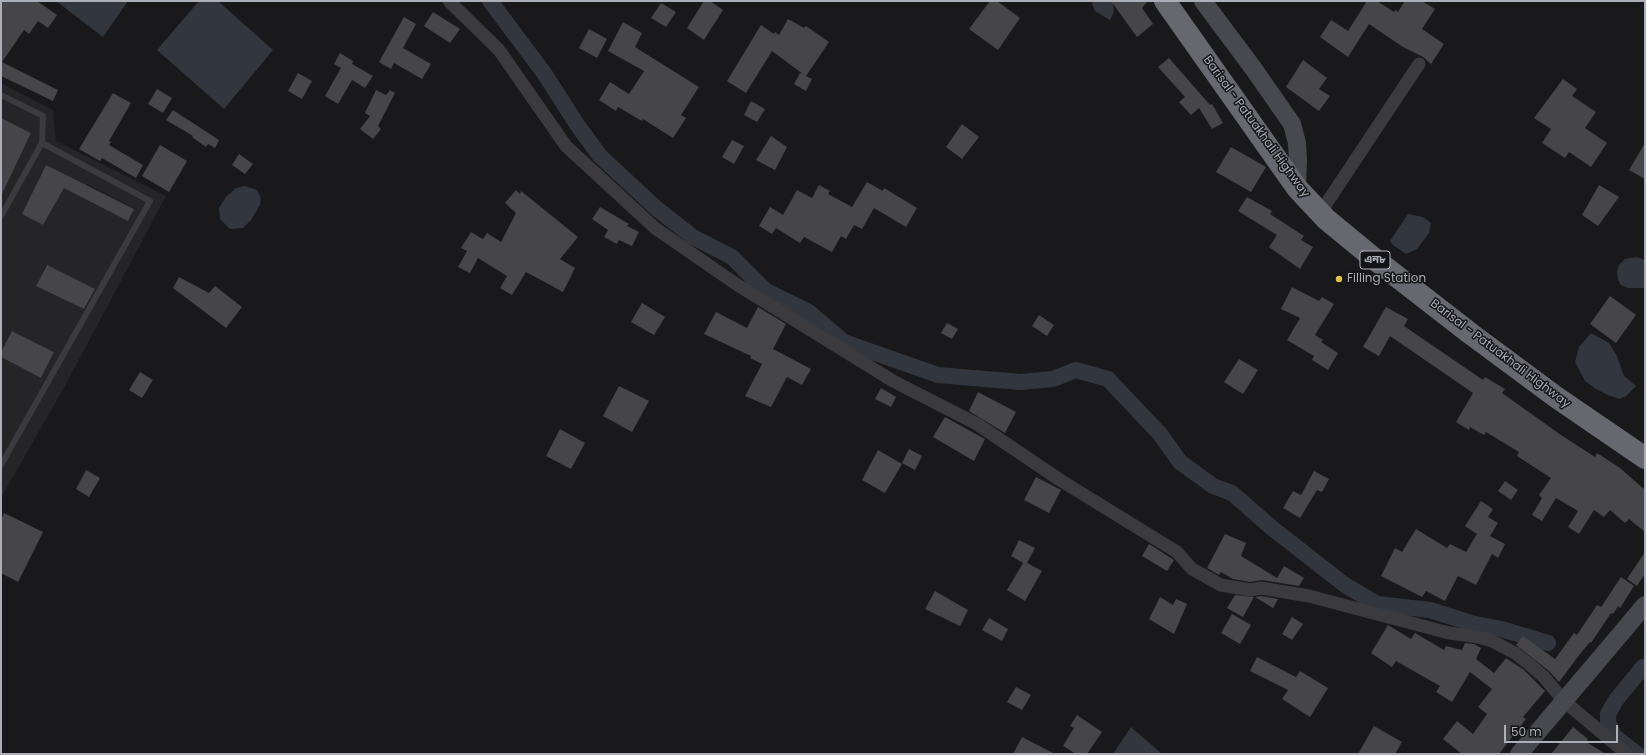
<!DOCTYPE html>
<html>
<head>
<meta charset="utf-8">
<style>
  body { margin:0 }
  #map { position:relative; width:1646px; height:755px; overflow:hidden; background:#19181a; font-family:Poppins,sans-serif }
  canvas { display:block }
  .frame { position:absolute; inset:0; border:2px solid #acaeb8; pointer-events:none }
  .scale { position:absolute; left:1504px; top:725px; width:114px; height:18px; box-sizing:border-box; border:2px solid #acaeb8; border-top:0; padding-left:5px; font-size:12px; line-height:14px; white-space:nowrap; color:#acaeb8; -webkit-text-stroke:3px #141315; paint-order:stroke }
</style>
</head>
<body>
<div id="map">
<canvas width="1646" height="755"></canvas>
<div class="frame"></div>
<div class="scale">50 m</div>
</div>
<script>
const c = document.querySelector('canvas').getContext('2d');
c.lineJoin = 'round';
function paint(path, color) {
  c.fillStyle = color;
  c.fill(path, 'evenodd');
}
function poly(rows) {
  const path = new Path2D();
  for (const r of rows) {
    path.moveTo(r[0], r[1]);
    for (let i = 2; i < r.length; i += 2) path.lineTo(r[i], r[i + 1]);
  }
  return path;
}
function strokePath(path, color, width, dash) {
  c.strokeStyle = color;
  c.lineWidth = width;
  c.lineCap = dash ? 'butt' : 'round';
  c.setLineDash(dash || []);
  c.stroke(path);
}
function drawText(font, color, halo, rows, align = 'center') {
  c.font = font + ' Poppins,"Noto Sans Bengali",sans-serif';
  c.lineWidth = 3;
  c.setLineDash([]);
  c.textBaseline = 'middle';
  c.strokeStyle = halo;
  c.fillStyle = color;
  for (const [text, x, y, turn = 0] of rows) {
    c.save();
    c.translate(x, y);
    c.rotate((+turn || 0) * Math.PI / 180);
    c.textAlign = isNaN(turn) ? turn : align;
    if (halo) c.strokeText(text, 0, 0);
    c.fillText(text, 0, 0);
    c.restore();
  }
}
const built = poly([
  [1,83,53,110,56,141,166,196,65,386,1,498,1,357,41,378,54,352,12,331,1,352,1,185,5,187,31,133,1,118],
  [46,165,69,177,63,190,39,178],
  [39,182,60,193,43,225,22,214],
  [87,184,134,208,129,220,80,196],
  [46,265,95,289,84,309,37,286]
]);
const water = poly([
  [56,1,128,1,103,37],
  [199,1,218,1,273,50,224,109,157,50],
  [1093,1,1115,1,1113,4,1114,12,1110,20,1095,11,1092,4],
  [245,186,257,190,261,198,260,205,251,220,243,228,230,229,220,219,219,208,226,197,236,188],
  [1408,214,1423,217,1431,223,1429,233,1417,249,1406,254,1393,245,1390,241],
  [1637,257,1645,260,1645,288,1628,288,1621,285,1618,280,1617,272,1619,265,1625,259],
  [1591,333,1609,343,1617,356,1624,376,1636,386,1626,396,1620,399,1608,395,1596,389,1585,381,1575,362,1579,347],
  [1131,727,1162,754,1113,754]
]);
const canal = poly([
  [490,1,544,73,578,126,600,156,656,208,693,237,732,257,766,291,809,312,844,342,938,375,1021,382,1053,379,1076,370,1108,379,1160,434,1180,462,1213,486,1232,493,1272,528,1345,585,1377,604,1430,610,1471,623,1501,629,1548,643],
  [1637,754,1614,736,1608,722,1608,714,1616,700,1643,667]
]);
const building = poly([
  [1,1,37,1,57,15,48,28,38,21,29,34,24,30,2,62,58,90,53,101,1,76],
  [704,1,710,1,723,10,704,40,687,28],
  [990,1,997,1,1020,18,998,50,969,29],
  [1111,1,1148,1,1142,8,1153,24,1137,37],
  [1367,1,1377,1,1394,12,1396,10,1398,12,1405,1,1422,1,1435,9,1422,29,1444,44,1431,64,1423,57,1403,47,1369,24,1348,57,1320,37,1331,20,1348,31],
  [661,3,676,12,666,27,651,18],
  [433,12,460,29,450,43,424,26],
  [404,17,416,24,403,48,431,64,422,79,394,63,391,69,379,62],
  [788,19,804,28,806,26,829,42,806,76,812,79,806,91,794,84,800,73,803,74,772,51,746,93,727,81,761,25,774,34,775,32,779,35],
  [623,22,642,33,635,47,699,87,681,115,686,118,673,138,643,119,642,121,618,107,616,111,599,100,610,82,629,94,644,71,608,51],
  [589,29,607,39,597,58,579,48],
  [340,53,353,61,352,64,373,76,365,88,352,80,338,104,325,96,341,68,334,64],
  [1169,58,1210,105,1212,104,1223,123,1212,129,1199,108,1191,115,1179,102,1185,97,1158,67],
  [1303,60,1327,78,1319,89,1330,96,1319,111,1286,87],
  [298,73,312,81,302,99,288,91],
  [1563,79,1577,89,1572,96,1596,112,1585,128,1607,143,1591,167,1569,152,1565,158,1542,143,1551,129,1534,118],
  [157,89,172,98,163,113,148,104],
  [376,90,386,95,390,90,395,93,378,126,381,129,373,139,360,129,370,116,365,113],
  [113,93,131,103,109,141,111,142,109,145,143,165,136,178,102,158,100,161,79,149],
  [751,101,765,109,757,122,744,115],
  [173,110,219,140,215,148,208,144,206,147,192,137,193,136,166,120],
  [1,118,31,133,1,196],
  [962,124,979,137,962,159,946,147],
  [771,136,787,147,775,170,756,160],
  [732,140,744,146,734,164,722,157],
  [1645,143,1645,179,1629,170],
  [160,145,187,161,169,192,142,176],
  [1231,147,1266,167,1251,192,1216,172],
  [239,154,253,164,245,174,232,165],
  [46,165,134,209,128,221,64,188,43,225,22,214],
  [867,182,883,191,884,188,917,208,906,227,874,208,862,229,854,225,846,239,841,236,832,252,804,237,800,243,776,228,772,234,759,226,770,207,783,215,797,190,812,198,819,185,830,191,828,194,852,207],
  [1599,185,1619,197,1598,226,1582,215],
  [516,190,520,194,521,191,578,237,560,259,575,268,563,292,526,272,512,295,500,288,507,276,478,258,470,273,458,267,467,251,461,248,471,232,483,239,487,233,501,242,516,213,505,203],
  [1247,197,1272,211,1270,214,1304,236,1301,240,1313,247,1300,269,1269,247,1277,235,1238,211],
  [600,207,629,224,627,226,639,232,632,246,619,240,617,244,604,237,608,230,592,219],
  [47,265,95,289,84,309,36,286],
  [179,277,209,293,215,286,242,307,226,328,173,288],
  [1292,287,1319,301,1322,297,1334,304,1315,335,1323,340,1321,342,1338,353,1328,370,1312,360,1314,356,1287,340,1300,318,1281,309],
  [1610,296,1636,315,1616,343,1590,324],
  [642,303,665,317,654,335,631,322],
  [758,307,786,324,773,349,811,369,802,385,787,377,771,407,745,396,762,364,750,358,751,356,704,334,716,312,747,328],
  [1386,307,1408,319,1404,326,1483,380,1485,377,1505,389,1502,393,1561,435,1595,457,1597,453,1620,468,1645,490,1645,532,1629,519,1625,523,1610,510,1604,517,1594,510,1579,534,1568,527,1578,511,1556,498,1542,521,1532,515,1542,498,1539,495,1551,478,1517,456,1519,452,1486,432,1484,435,1470,427,1469,430,1456,422,1473,393,1390,336,1379,356,1363,347],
  [1039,315,1054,325,1047,336,1032,326],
  [947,323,958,329,952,339,941,333],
  [12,331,54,352,41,378,1,357,1,352],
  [1239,359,1258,370,1243,394,1224,382],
  [140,372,153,380,142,398,129,390],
  [619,386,649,401,632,432,603,416],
  [881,388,896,397,891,407,875,399],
  [978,392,1016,412,1005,433,969,411],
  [945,417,985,439,974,461,933,437],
  [560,429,585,443,571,469,546,456],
  [909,449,922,456,915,470,902,463],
  [878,450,902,464,885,493,862,480],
  [86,470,100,478,89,497,76,489],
  [1314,471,1329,479,1322,492,1317,490,1300,518,1283,508,1293,491,1301,495],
  [1036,477,1061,490,1049,513,1024,500],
  [1505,481,1518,490,1511,500,1498,491],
  [1481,501,1493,509,1488,517,1498,523,1490,536,1505,544,1498,558,1492,554,1476,585,1458,576,1445,601,1426,591,1422,597,1381,576,1395,548,1402,552,1416,529,1447,548,1450,544,1466,552,1477,534,1465,526],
  [4,513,43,532,18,582,1,573,1,520],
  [1225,534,1246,543,1241,556,1277,578,1284,566,1304,578,1299,586,1262,580,1250,582,1233,579,1221,572,1219,575,1207,568],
  [1019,540,1035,548,1027,563,1042,571,1025,601,1007,590,1023,563,1011,556],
  [1149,544,1174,560,1167,571,1142,556],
  [1645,552,1645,574,1637,586,1627,579],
  [1621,577,1634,586,1620,608,1618,606,1613,614,1611,613,1591,643,1590,642,1580,654,1559,682,1549,671,1516,645,1523,636,1555,659,1574,633,1577,635,1597,605,1601,607],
  [935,591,968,610,960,626,925,609],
  [1235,595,1254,597,1243,617,1227,608],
  [1261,596,1278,599,1273,608,1255,597],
  [1160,597,1173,605,1176,599,1187,604,1174,634,1149,619],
  [1232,614,1251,625,1240,644,1221,633],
  [1292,617,1303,624,1292,640,1282,634],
  [989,618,1008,629,1002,641,982,630],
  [1388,625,1411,639,1415,633,1444,650,1446,646,1462,650,1465,643,1474,644,1481,648,1476,659,1494,673,1506,658,1524,670,1545,691,1523,717,1526,719,1499,754,1462,754,1443,739,1457,721,1473,734,1487,714,1478,707,1492,689,1470,672,1452,702,1436,692,1440,686,1396,661,1392,667,1371,653],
  [1257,657,1296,677,1300,671,1328,688,1310,717,1282,699,1288,690,1250,671],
  [1016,687,1031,695,1022,710,1007,702],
  [1077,715,1102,732,1087,754,1076,754,1063,746,1074,728,1070,726],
  [1374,726,1402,742,1395,754,1358,754],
  [1573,727,1588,739,1586,742,1606,754,1551,754],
  [1022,737,1055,754,1013,754]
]);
const lane = poly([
  [1,95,43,116,42,143,150,201,1,465],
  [1,216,42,143]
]);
const street = poly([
  [449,1,499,50,566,146,655,228,736,284,893,381,977,424,1060,480,1177,552,1192,569,1221,585,1250,590,1261,588,1309,596,1449,633,1478,637,1492,641,1515,653,1529,664,1544,677,1564,701,1627,754],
  [1320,213,1419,64]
]);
const secondary = poly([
  [1203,1,1253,68,1292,124,1297,143,1298,161,1297,188],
  [1519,754,1645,605]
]);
const highway = poly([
  [1165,1,1297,188,1326,219,1377,261,1471,334,1556,397,1645,458]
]);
const markers = [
  [1339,279,4,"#dfc44c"]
];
const shields = [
  [1375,260,30]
];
const shieldNames = [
  ["এন৮",1375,260]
];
const streetNames = [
  ["Barisal - Patuakhali Highway",1256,127,54],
  ["Barisal - Patuakhali Highway",1500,354,37]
];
const poiNames = [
  ["Filling Station",1347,279]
];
paint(built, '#252527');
paint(water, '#32373f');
strokePath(canal, '#32373f', 16);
paint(building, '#46464a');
strokePath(lane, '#3a3a3f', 6);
strokePath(street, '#3a3a3f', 13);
strokePath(secondary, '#48494f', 18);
strokePath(highway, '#66676f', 22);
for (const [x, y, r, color] of markers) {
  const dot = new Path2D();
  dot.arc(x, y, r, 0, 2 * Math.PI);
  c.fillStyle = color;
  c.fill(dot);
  strokePath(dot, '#141315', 1.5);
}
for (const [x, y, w] of shields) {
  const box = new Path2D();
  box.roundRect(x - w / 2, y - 9, w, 18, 3);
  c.fillStyle = '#141315';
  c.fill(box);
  strokePath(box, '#acaeb8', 1);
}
drawText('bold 11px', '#acaeb8', null, shieldNames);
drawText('12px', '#acaeb8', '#141315', streetNames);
drawText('12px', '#acaeb8', '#141315', poiNames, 'left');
</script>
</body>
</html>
